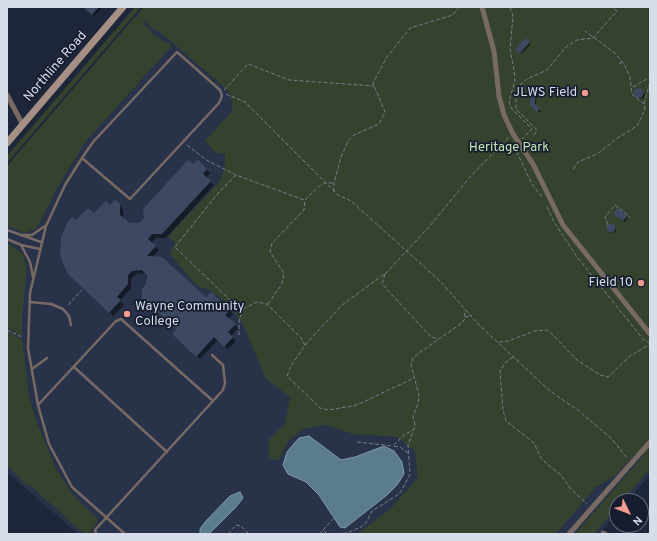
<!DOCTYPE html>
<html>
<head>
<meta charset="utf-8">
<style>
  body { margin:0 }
  #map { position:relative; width:657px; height:541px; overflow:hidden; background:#1e2739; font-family:Overpass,sans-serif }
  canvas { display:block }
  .frame { position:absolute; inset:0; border:8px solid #d7dde9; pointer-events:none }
  .north { position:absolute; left:609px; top:493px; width:40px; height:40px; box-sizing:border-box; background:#151d2e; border:1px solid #636a79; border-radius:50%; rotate:133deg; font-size:11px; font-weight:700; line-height:16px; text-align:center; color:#d7dde9 }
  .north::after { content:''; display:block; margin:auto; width:14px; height:18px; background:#f59c92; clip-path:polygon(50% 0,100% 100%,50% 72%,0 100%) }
</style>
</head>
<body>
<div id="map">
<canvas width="657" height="541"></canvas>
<div class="frame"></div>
<div class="north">N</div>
</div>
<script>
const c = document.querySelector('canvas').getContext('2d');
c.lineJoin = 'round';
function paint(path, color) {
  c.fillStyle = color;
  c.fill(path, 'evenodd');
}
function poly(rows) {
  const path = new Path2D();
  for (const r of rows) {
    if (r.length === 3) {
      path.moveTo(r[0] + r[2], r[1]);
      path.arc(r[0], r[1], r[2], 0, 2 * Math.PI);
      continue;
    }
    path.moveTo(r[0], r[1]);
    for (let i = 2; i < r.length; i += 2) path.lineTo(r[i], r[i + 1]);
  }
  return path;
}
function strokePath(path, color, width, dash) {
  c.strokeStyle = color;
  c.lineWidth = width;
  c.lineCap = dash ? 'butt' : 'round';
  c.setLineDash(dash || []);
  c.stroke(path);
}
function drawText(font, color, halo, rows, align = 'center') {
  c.font = font + ' Overpass,sans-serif';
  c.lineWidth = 3.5;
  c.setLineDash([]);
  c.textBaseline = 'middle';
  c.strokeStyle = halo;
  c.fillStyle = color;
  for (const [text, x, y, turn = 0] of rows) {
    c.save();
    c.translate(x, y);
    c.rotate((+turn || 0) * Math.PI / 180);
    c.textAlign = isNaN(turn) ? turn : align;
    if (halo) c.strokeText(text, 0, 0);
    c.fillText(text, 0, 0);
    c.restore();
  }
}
const built = poly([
  [141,9,650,461,650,475,627,501,617,501,617,513,599,534,78,534,7,472,7,166]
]);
const green = poly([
  [135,7,141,7,7,163,7,156],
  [143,7,650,7,650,469,622,501,617,501,617,507,594,534,575,534,643,456,638,451,615,476,596,487,556,534,357,534,389,510,418,478,415,451,397,437,353,434,325,425,303,429,289,440,279,460,269,459,269,440,285,424,290,397,266,379,242,322,223,300,210,290,197,286,170,254,175,243,168,236,221,180,225,164,225,154,216,153,205,141,232,111,232,101,229,92,214,78,161,33,150,27,146,20,142,26,144,24,154,35,172,46,86,141,57,188,37,228,25,233,7,226,7,166,136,16,140,19,138,15],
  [7,243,22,253,27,268,22,316,22,336,7,328],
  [7,331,22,339,29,396,36,420,56,469,73,495,97,518,97,523,88,534,84,534,29,484,26,485,7,465]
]);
const water = poly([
  [309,436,341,460,355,457,384,446,394,451,402,462,404,474,397,485,387,495,345,528,340,527,319,495,306,482,288,474,283,465,287,452,299,438,309,436],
  [240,492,243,498,236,507,209,534,200,534,200,529,205,522,230,496,240,492]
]);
const shadow = poly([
  [85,7,103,7,94,16],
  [526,39,531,44,522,54,517,49],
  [640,89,645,94,644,98,640,99,635,94],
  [536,91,540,94,536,100,536,106,541,111,539,113,531,105],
  [198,161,210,173,206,178,214,185,166,238,156,238,151,243,159,250,152,257,206,299,211,294,233,314,229,319,238,328,231,336,236,341,228,349,218,340,200,359,173,334,178,330,147,284,146,273,136,274,131,279,131,288,120,301,124,305,113,316,69,274,76,222,110,207,116,202,123,209,124,219,130,224,140,224],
  [618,210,628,218,625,222,614,214],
  [610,225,616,227,616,232,611,233,609,232,608,226],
  [641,511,647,516,642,526,641,525]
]);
const building = poly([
  [83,7,99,7,92,15],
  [526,38,530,42,520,53,515,49],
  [640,88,644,92,642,97,637,98,634,95,635,89],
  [536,89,539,92,535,98,535,104,540,109,537,112,530,105,530,96],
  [188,160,193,164,198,160,207,169,203,174,211,181,162,234,152,234,148,239,156,246,147,256,162,257,206,297,211,292,230,310,225,315,236,324,228,332,233,337,224,347,214,337,196,357,172,334,176,329,142,298,142,289,146,284,147,275,142,270,132,271,128,275,128,284,117,297,121,300,109,313,68,274,62,261,60,253,61,238,67,223,72,217,76,220,88,208,94,213,106,201,110,205,115,200,120,204,120,215,130,223,139,223,144,218,143,209],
  [618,208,627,216,623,221,613,214],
  [611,228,4.5]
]);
const path = poly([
  [510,7,513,16,510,49,514,70,515,81,509,101,511,108,532,129,522,139],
  [619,64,622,62],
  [633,87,650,77],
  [224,90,248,64,289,80,374,86],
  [226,94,245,102,338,195,351,201,420,263,440,281,478,324,550,391,579,411,612,439,627,458],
  [644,104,650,82],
  [534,135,537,131,536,129,516,109,516,94,520,85,527,79,547,70,566,47,577,40,593,38,617,11,612,7],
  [187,145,208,161,236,175,304,200],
  [514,146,532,184,542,197],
  [573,169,578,162,597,154,619,137,637,126,645,110,644,104,632,94,630,77,624,64,615,53,585,31],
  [236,175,219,192,175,247,232,302,245,308,257,302,267,304,301,338,305,345,291,366,287,376,320,408,329,410,357,405,414,378],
  [334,192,334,183,341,157,348,141,354,135,379,124,385,112,373,83,387,57,410,28,453,15,459,7],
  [547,207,554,222,577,257,643,339,650,343],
  [608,225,605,217,615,205,630,217],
  [385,274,382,284,431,337,439,339,462,323,465,318,464,310],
  [268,304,282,284,284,273,270,252,272,243,304,210,305,200,318,187,325,183,334,183],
  [68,305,82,290],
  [465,317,472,316],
  [7,330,22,337],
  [239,335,239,320,244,308],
  [499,342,508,341,535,331,547,330,554,336,577,360,600,375,608,377,630,356,650,344],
  [305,345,342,305,386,273,429,227,470,177,509,137],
  [513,357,505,363,500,371,503,410,506,421,534,443,541,458,548,465,561,475,570,488,587,504],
  [357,442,393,446],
  [408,453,400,447,393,446,404,435,413,430],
  [323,530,333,519],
  [228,534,236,525,241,526,249,534],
  [320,534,323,530,327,534],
  [331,534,347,533,361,527,366,523,372,511,399,494,402,490,410,474,408,445,415,426,413,416,418,404,419,395,411,365,413,358,419,353,439,339]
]);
const lane = poly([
  [82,158,130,199,219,103,222,96,220,90,177,52,93,142,82,158,65,185,46,226,30,293,28,348,38,405,49,444,72,487,125,534],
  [7,230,41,242],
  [23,235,32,235,45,226],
  [7,239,21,245,40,249],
  [21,245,30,262,33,277],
  [30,302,51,304,63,309,69,316,71,325],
  [74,367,167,452],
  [32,369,47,358],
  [38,405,116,321,121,319,213,401],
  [96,534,95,530,106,518,223,390,225,383,223,365,212,355]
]);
const street = poly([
  [482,7,494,51,499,96,504,115,513,134,533,164,563,225,650,334],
  [7,95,23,125],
  [603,533,605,534],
  [569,534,650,442]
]);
const secondary = poly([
  [7,143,123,7]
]);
const markers = [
  [585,93,4,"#f59c92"],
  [641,283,4,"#f59c92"],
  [127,314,4,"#f59c92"]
];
const streetNames = [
  ["Northline Road",56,67,-49]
];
const poiNames = [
  ["JLWS Field",577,93],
  ["Field 10",633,283],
  ["Wayne Community",135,307,"left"],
  ["College",135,322,"left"]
];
const parkNames = [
  ["Heritage Park",509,148]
];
paint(built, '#28334a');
paint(green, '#35422e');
paint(water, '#5b7c8e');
strokePath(water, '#8099a9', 1);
paint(shadow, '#0007');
paint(building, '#3d4963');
strokePath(path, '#767d8c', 1, [4, 2]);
strokePath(lane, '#786963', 2.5);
strokePath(street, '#786963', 5);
strokePath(secondary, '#a68f85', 7);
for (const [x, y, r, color] of markers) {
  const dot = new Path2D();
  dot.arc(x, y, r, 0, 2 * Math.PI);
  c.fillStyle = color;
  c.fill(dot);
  strokePath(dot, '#151d2e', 1.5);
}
drawText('13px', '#d7dde9', '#151d2e', streetNames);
drawText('13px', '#d7dde9', '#151d2e', poiNames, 'right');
drawText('13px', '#c5e8b5', '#151d2e', parkNames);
</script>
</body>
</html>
